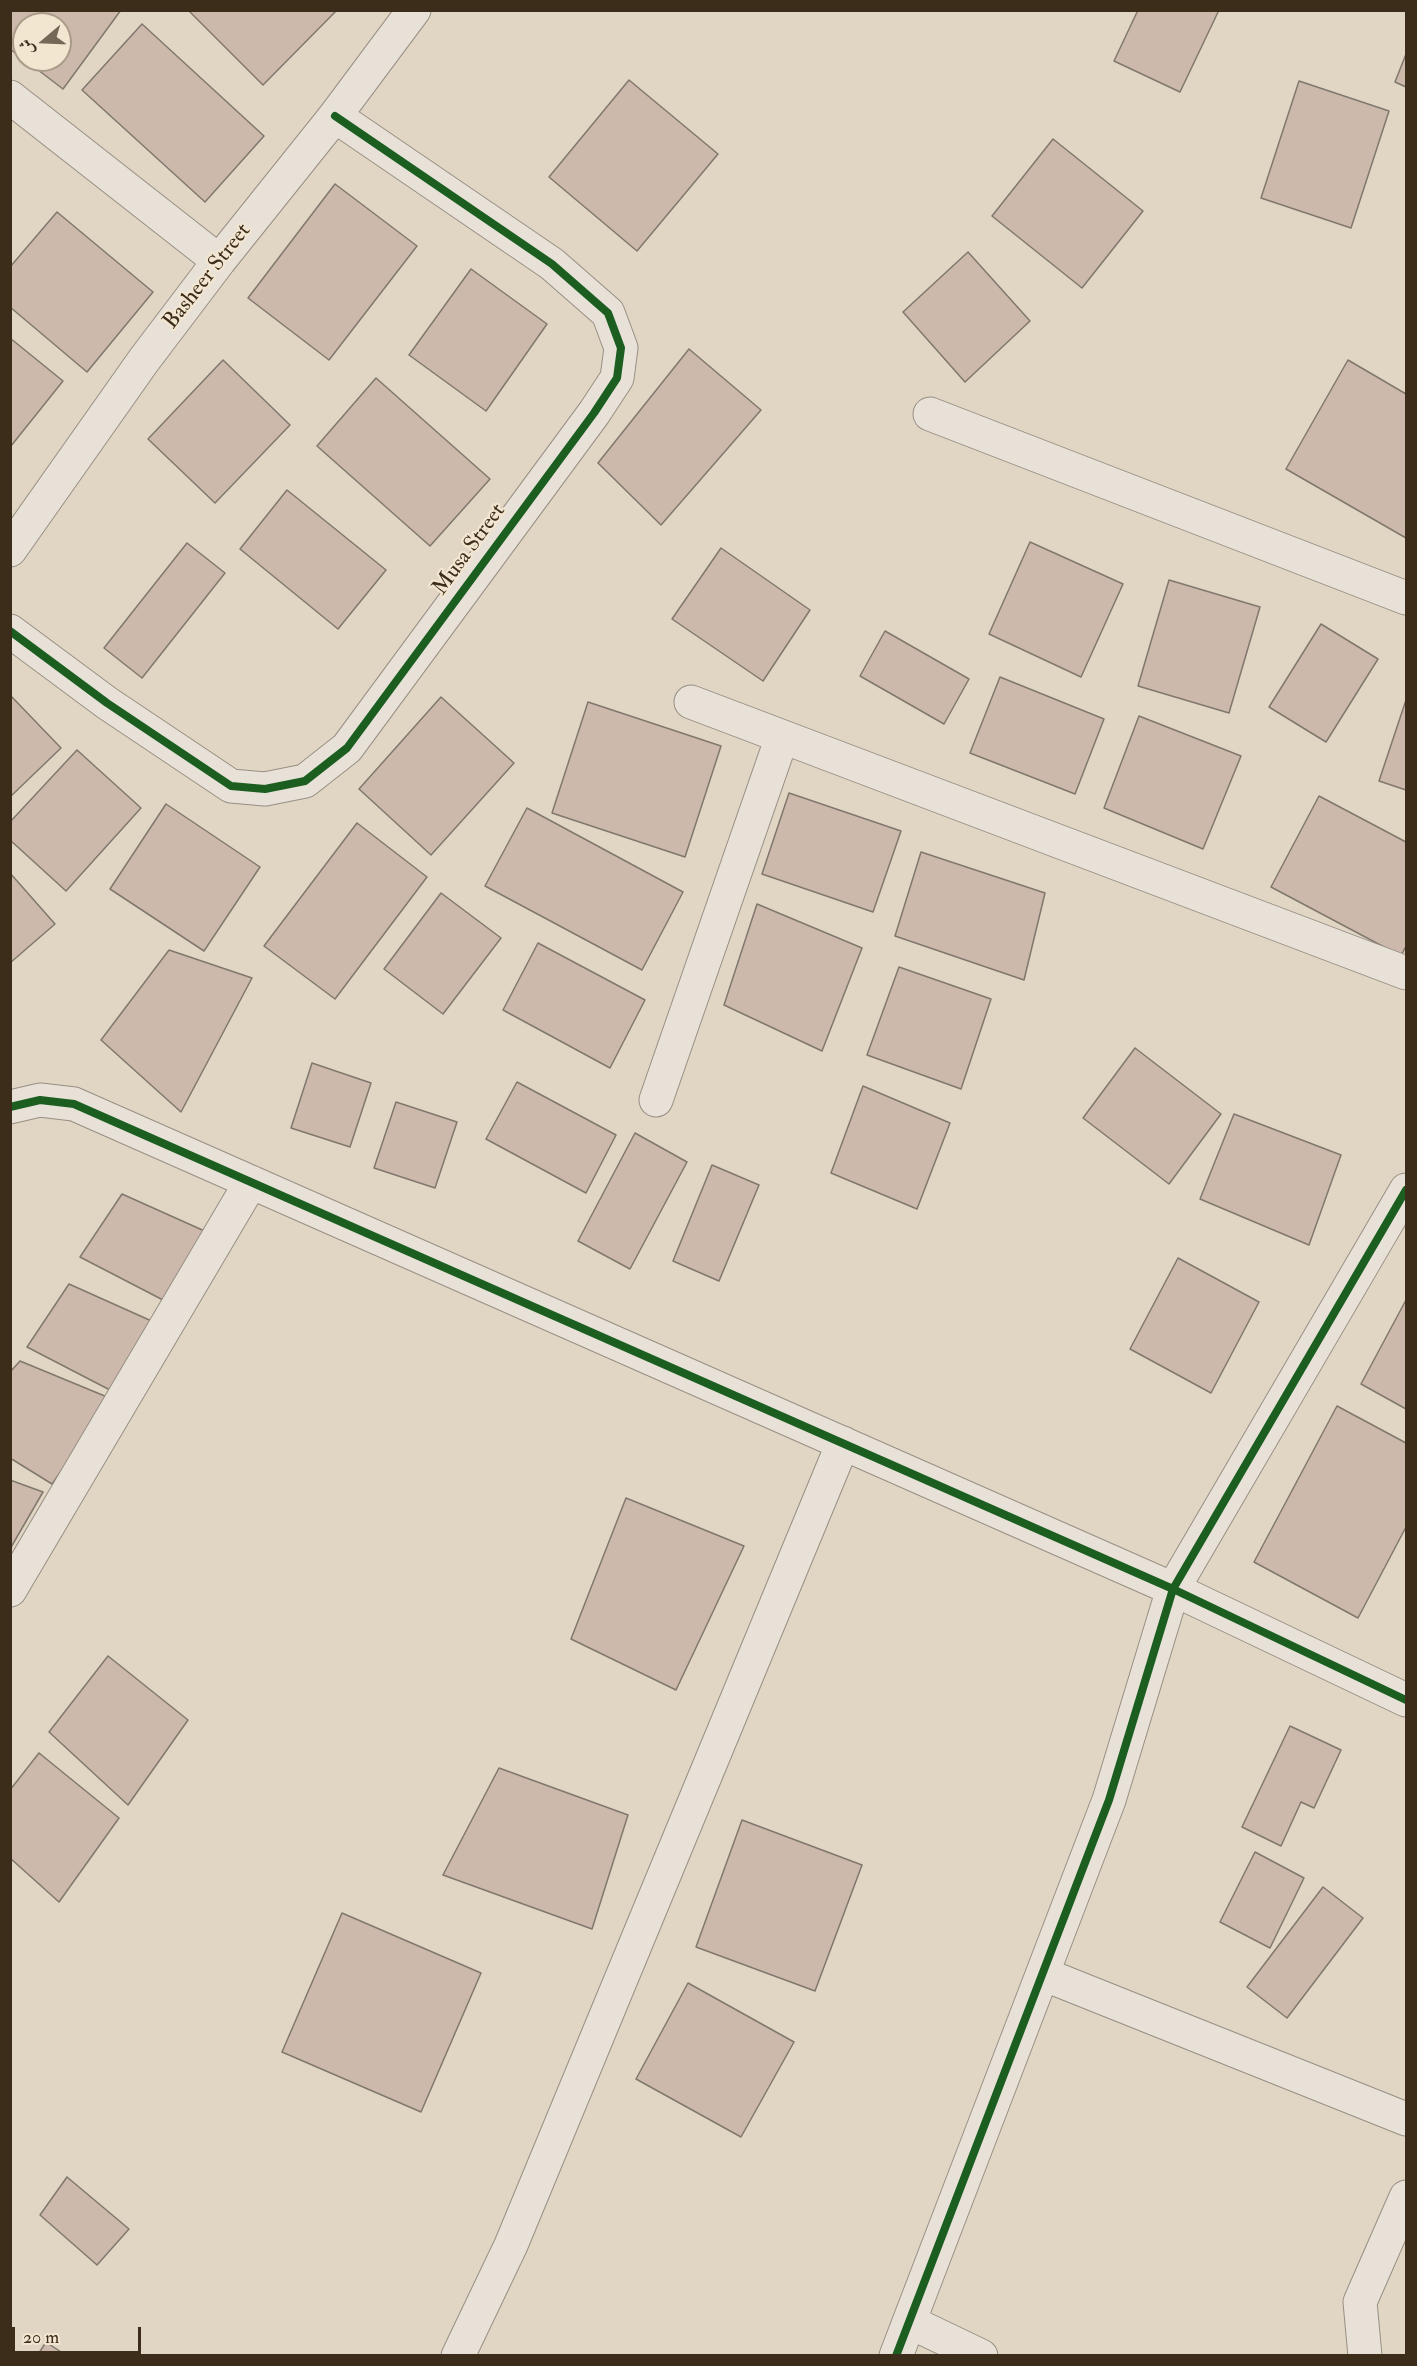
<!DOCTYPE html>
<html>
<head>
<meta charset="utf-8">
<style>
  body { margin:0 }
  #map { position:relative; width:1417px; height:2366px; overflow:hidden; background:#e1d5c4; font-family:"IM FELL Double Pica",Amiri,serif }
  canvas { display:block }
  .frame { position:absolute; inset:0; border:12px solid #3c2d1b; pointer-events:none }
  .north { position:absolute; left:12px; top:12px; width:60px; height:60px; box-sizing:border-box; background:#f3e6d1; border:2px solid #aa9c88; border-radius:50%; rotate:251deg; font-size:16px; font-weight:700; line-height:24px; text-align:center; color:#3c2d1b }
  .north::after { content:''; display:block; margin:auto; width:21px; height:27px; background:#766856; clip-path:polygon(50% 0,100% 100%,50% 72%,0 100%) }
  .scale { position:absolute; left:12px; top:2327px; width:129px; height:27px; box-sizing:border-box; border:3px solid #3c2d1b; border-top:0; padding-left:8px; font-size:18px; line-height:21px; white-space:nowrap; color:#3c2d1b; -webkit-text-stroke:4px #f3e6d1; paint-order:stroke }
</style>
</head>
<body>
<div id="map">
<canvas width="1417" height="2366"></canvas>
<div class="frame"></div>
<div class="north">ش</div>
<div class="scale">20 m</div>
</div>
<script>
const c = document.querySelector('canvas').getContext('2d');
c.lineJoin = 'round';
function paint(path, color) {
  c.fillStyle = color;
  c.fill(path, 'evenodd');
}
function poly(rows) {
  const path = new Path2D();
  for (const r of rows) {
    path.moveTo(r[0], r[1]);
    for (let i = 2; i < r.length; i += 2) path.lineTo(r[i], r[i + 1]);
  }
  return path;
}
function strokePath(path, color, width, dash) {
  c.strokeStyle = color;
  c.lineWidth = width;
  c.lineCap = dash ? 'butt' : 'round';
  c.setLineDash(dash || []);
  c.stroke(path);
}
function drawText(font, color, halo, rows, align = 'center') {
  c.font = font + ' "IM FELL Double Pica",serif';
  c.lineWidth = 4.5;
  c.setLineDash([]);
  c.textBaseline = 'middle';
  c.strokeStyle = halo;
  c.fillStyle = color;
  for (const [text, x, y, turn = 0] of rows) {
    c.save();
    c.translate(x, y);
    c.rotate((+turn || 0) * Math.PI / 180);
    c.textAlign = isNaN(turn) ? turn : align;
    if (halo) c.strokeText(text, 0, 0);
    c.fillText(text, 0, 0);
    c.restore();
  }
}
const building = poly([
  [10,10,121,10,63,89,25,60,60,60,60,24,24,24,24,60,10,49,10,10],
  [188,10,337,10,263,85,188,10],
  [1138,10,1219,10,1180,92,1114,61,1138,10],
  [142,24,264,136,205,202,82,90,142,24],
  [1406,54,1406,87,1395,82,1406,54],
  [629,80,718,154,637,251,549,177,629,80],
  [1299,81,1389,111,1351,228,1261,198,1299,81],
  [1053,139,1143,211,1082,288,992,216,1053,139],
  [335,184,417,246,329,360,248,298,335,184],
  [57,212,153,292,87,372,10,307,10,267,57,212],
  [968,252,1030,321,965,382,903,312,968,252],
  [471,269,547,324,486,411,409,355,471,269],
  [10,338,63,381,11,446,10,445,10,338],
  [689,349,761,410,661,525,598,463,689,349],
  [223,360,290,425,215,503,148,439,223,360],
  [1348,360,1406,394,1406,538,1286,469,1348,360],
  [376,378,490,479,430,546,317,446,376,378],
  [287,490,386,570,338,629,240,549,287,490],
  [1030,542,1123,584,1081,677,989,634,1030,542],
  [187,543,225,573,142,678,104,648,187,543],
  [721,548,810,610,763,681,672,619,721,548],
  [1169,580,1260,607,1229,713,1138,686,1169,580],
  [1321,624,1378,659,1326,742,1269,707,1321,624],
  [885,631,969,679,944,724,860,676,885,631],
  [1000,677,1104,719,1075,794,970,753,1000,677],
  [10,695,61,748,10,797,10,695],
  [441,697,514,763,431,855,359,789,441,697],
  [1406,700,1406,790,1379,781,1406,700],
  [588,702,721,746,685,857,552,813,588,702],
  [1139,716,1241,756,1203,849,1104,808,1139,716],
  [77,750,141,808,66,891,10,840,10,822,77,750],
  [789,793,901,831,873,912,762,874,789,793],
  [1319,796,1406,842,1406,946,1401,956,1271,887,1319,796],
  [166,804,260,867,204,951,110,889,166,804],
  [527,808,683,892,642,970,485,886,527,808],
  [357,823,427,877,335,999,264,946,357,823],
  [921,852,1045,893,1024,980,895,936,921,852],
  [10,873,55,924,10,963,10,873],
  [441,893,501,938,443,1014,384,969,441,893],
  [757,904,862,948,822,1051,724,1005,757,904],
  [538,943,645,1000,610,1068,503,1010,538,943],
  [169,950,252,978,181,1112,101,1040,169,950],
  [899,967,991,999,961,1089,867,1055,899,967],
  [1135,1048,1221,1114,1169,1184,1083,1118,1135,1048],
  [312,1063,371,1083,350,1147,291,1128,312,1063],
  [517,1082,616,1135,586,1193,486,1139,517,1082],
  [863,1086,950,1123,917,1209,831,1173,863,1086],
  [396,1102,457,1122,435,1188,374,1168,396,1102],
  [1234,1114,1341,1155,1309,1245,1200,1199,1234,1114],
  [635,1133,687,1162,630,1269,578,1241,635,1133],
  [712,1165,759,1185,719,1281,673,1261,712,1165],
  [122,1194,209,1233,163,1300,80,1257,122,1194],
  [1178,1258,1259,1302,1211,1393,1130,1349,1178,1258],
  [69,1284,156,1323,110,1390,27,1347,69,1284],
  [1406,1300,1406,1409,1361,1384,1406,1300],
  [20,1361,112,1399,52,1484,10,1458,10,1372,20,1361],
  [1337,1406,1406,1443,1406,1527,1358,1618,1254,1562,1337,1406],
  [10,1480,43,1492,10,1549,10,1480],
  [626,1498,744,1546,676,1690,571,1639,626,1498],
  [108,1656,188,1720,128,1805,49,1732,108,1656],
  [1290,1726,1341,1750,1314,1808,1301,1802,1281,1846,1242,1827,1290,1726],
  [39,1753,119,1818,59,1902,10,1858,10,1790,39,1753],
  [499,1768,628,1815,592,1929,443,1875,499,1768],
  [742,1820,862,1865,815,1991,696,1947,742,1820],
  [1255,1852,1304,1878,1270,1948,1220,1922,1255,1852],
  [1323,1887,1363,1918,1287,2018,1247,1987,1323,1887],
  [342,1913,481,1973,421,2112,282,2052,342,1913],
  [688,1983,794,2042,741,2137,636,2079,688,1983],
  [67,2177,129,2229,97,2265,40,2215,67,2177],
  [46,2342,67,2356,37,2356,46,2342]
]);
const minor = poly([
  [10,97,219,261],
  [930,414,1406,598],
  [10,550,144,360,219,261,335,116,414,10],
  [10,631,107,703,231,786,265,789,305,781,347,748,594,413,617,378,621,348,608,313,552,264,335,116],
  [691,702,1406,973],
  [656,1100,782,737],
  [10,1107,40,1100,74,1104,1173,1589,1406,1700],
  [10,1590,251,1182],
  [1043,1974,1406,2119],
  [910,2322,981,2356],
  [458,2356,511,2245,843,1443],
  [896,2356,1109,1800,1173,1589,1406,1190],
  [1365,2356,1360,2302,1406,2197]
]);
const cycleway = poly([
  [10,631,107,703,231,786,265,789,305,781,347,748,594,413,617,378,621,348,608,313,552,264,335,116],
  [10,1107,40,1100,74,1104,1173,1589,1406,1700],
  [896,2356,1109,1800,1173,1589,1406,1190]
]);
const streetNames = [
  ["Basheer Street",208,277,-52],
  ["Musa Street",470,550,-54]
];
paint(building, '#ccb9ac');
strokePath(building, '#80786d', 1.5);
strokePath(minor, '#988f83', 35);
strokePath(minor, '#e7e1d8', 33);
strokePath(cycleway, '#1b5e20', 8);
drawText('22px', '#3c2d1b', '#f3e6d1', streetNames);
</script>
</body>
</html>
